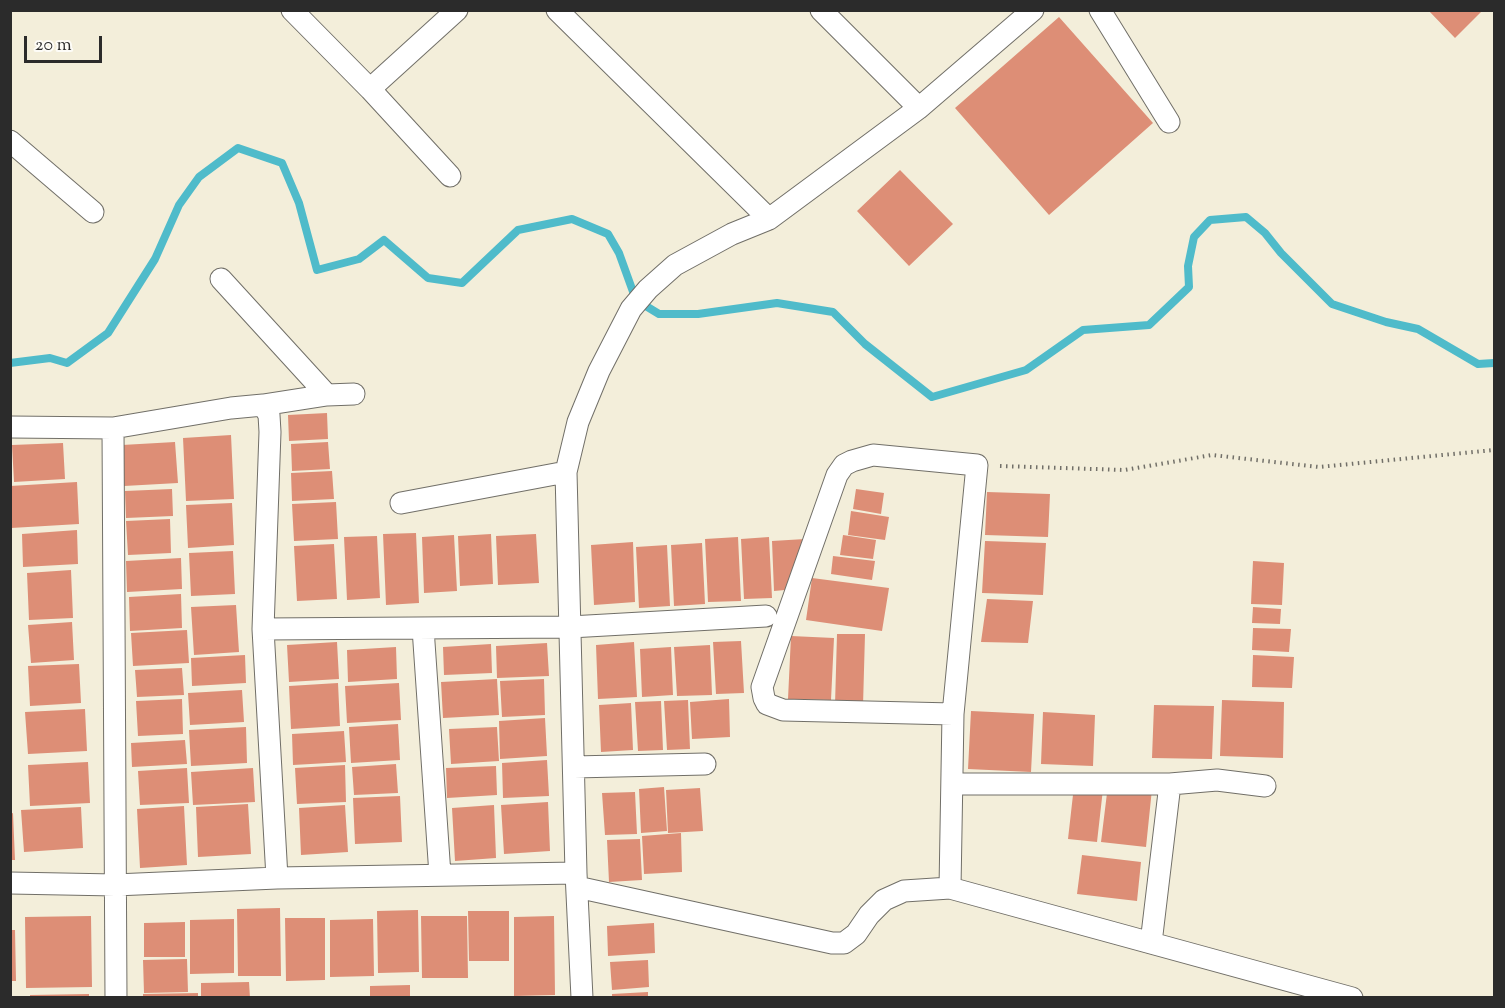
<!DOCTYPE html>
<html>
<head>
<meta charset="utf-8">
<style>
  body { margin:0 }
  #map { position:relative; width:1505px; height:1008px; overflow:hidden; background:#f3eeda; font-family:"Sorts Mill Goudy",serif }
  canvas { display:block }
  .frame { position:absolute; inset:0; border:12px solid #2b2b2b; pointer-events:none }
  .scale { position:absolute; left:24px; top:36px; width:78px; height:27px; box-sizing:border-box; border:3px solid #2b2b2b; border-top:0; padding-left:8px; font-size:18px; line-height:21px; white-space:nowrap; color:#2b2b2b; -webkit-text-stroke:4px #fdfcf7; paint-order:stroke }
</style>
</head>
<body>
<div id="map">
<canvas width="1505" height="1008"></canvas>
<div class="frame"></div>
<div class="scale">20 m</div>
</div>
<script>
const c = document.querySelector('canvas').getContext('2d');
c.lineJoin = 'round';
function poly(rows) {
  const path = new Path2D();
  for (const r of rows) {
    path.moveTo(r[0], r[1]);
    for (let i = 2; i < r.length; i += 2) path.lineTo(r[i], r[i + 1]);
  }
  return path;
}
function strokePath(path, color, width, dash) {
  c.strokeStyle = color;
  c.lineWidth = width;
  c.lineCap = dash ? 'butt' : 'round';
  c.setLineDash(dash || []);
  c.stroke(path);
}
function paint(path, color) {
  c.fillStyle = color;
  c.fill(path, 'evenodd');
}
const stream = poly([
  [10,363,50,358,67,363,108,333,155,259,179,205,199,177,238,148,282,163,299,203,317,270,359,259,384,240,428,278,462,283,518,230,572,219,608,234,619,253,636,300,659,314,698,314,777,303,833,312,865,344,932,397,1026,370,1083,330,1149,325,1189,287,1188,266,1194,237,1210,220,1246,217,1265,233,1281,253,1332,304,1386,322,1418,329,1478,364,1494,363]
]);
const building = poly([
  [1428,10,1483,10,1455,38],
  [1059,17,1153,123,1049,215,955,108],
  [900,170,953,224,909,266,857,211],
  [327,413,328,439,289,441,288,415],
  [231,435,234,499,186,501,183,438],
  [175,442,178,483,124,486,122,445],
  [328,442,330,469,292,471,291,444],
  [63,443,65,479,14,482,12,445],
  [332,471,334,499,292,501,291,473],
  [77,482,79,524,11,528,10,486],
  [172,489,173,516,126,518,125,491],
  [856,489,884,493,881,514,853,509],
  [987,492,1050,494,1048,537,985,535],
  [336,502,338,539,294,541,292,504],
  [232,503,234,545,188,548,186,505],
  [851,511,889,517,885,540,848,535],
  [170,519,171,553,128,555,126,521],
  [77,530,78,564,23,567,22,534],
  [416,533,419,603,386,605,383,534],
  [491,534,493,584,460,586,458,536],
  [536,534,539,583,498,585,496,536],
  [454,535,457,591,424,593,422,537],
  [843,535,876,540,873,559,840,555],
  [377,536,380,598,347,600,344,537],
  [738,537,741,601,708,602,705,539],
  [769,537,772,598,744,599,741,539],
  [805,539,785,590,774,591,772,541],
  [985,541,1046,543,1043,595,982,593],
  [633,542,635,602,594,605,591,545],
  [702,543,705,604,674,606,671,545],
  [334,544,337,599,297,601,294,546],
  [667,545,670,606,639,608,636,547],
  [233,551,235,594,191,596,189,553],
  [833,556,875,561,872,580,831,574],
  [181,558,182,589,127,592,126,561],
  [1253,561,1284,563,1282,605,1251,604],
  [71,570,73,618,29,620,27,573],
  [812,578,889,588,882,631,806,620],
  [181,594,182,628,130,631,129,597],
  [987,599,1033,601,1028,643,981,642],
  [236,605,239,652,194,655,191,607],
  [1253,607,1281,609,1280,624,1252,623],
  [72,622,74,660,31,663,28,625],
  [1253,628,1291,629,1289,652,1252,650],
  [187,630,189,663,133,666,131,633],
  [837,634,865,634,863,706,835,705],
  [791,636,834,638,831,700,788,699],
  [741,641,744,693,716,694,713,642],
  [337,642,339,679,289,682,287,645],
  [634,642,637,697,598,699,596,645],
  [547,643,549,676,497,678,496,646],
  [491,644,492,673,444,675,443,647],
  [710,645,712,695,677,696,674,647],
  [396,647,397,679,348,682,347,650],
  [671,647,673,695,642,697,640,649],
  [245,655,246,683,192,686,191,658],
  [1253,655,1294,657,1292,688,1252,687],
  [79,664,81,703,30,706,28,666],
  [182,668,184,695,137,697,135,670],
  [497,679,499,715,443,718,441,682],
  [544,679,545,715,502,717,500,681],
  [338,683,340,726,291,729,289,686],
  [399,683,401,720,347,723,345,686],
  [242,690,244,722,190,725,188,693],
  [182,699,183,734,138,736,136,701],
  [729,699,730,737,692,739,690,702],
  [688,700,690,749,667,750,664,701],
  [1222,700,1284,702,1283,758,1220,756],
  [661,701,663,750,638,751,635,702],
  [631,703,633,750,601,752,599,705],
  [1154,705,1214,706,1212,759,1152,758],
  [85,709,87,751,28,754,25,712],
  [971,711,1034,714,1031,772,968,769],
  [1043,712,1095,715,1093,766,1041,764],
  [545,718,547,756,500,759,499,721],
  [398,724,400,760,351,763,349,727],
  [246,727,247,763,191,766,189,730],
  [497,727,499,761,451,764,449,729],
  [344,731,346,762,293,765,292,734],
  [185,740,187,764,132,767,131,743],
  [547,760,549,796,503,798,502,763],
  [88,762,90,803,30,806,28,765],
  [396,764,398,793,354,795,352,767],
  [345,765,346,802,297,804,295,768],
  [496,766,497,795,447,798,446,768],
  [187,768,189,803,140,805,138,771],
  [253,768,255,802,193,805,191,772],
  [1108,785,1152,789,1146,847,1101,842],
  [1074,786,1103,789,1097,842,1068,839],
  [664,787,667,831,641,833,639,789],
  [700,788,703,831,668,833,666,790],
  [635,792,637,834,605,835,602,793],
  [400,796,402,842,355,844,353,798],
  [548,802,550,851,504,854,501,805],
  [248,804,251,854,198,857,196,807],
  [345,805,348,852,301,855,299,808],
  [494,805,496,858,455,861,452,808],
  [184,806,187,865,140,868,137,809],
  [81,807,83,848,24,852,21,810],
  [13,813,15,860,10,860,10,814],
  [681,833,682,872,644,874,642,836],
  [640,839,642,880,609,882,607,840],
  [1082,855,1141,862,1137,901,1077,894],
  [280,908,281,976,238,976,237,909],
  [418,910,419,972,378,973,377,911],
  [468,911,509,911,509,961,469,961],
  [91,916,92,987,26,988,25,917],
  [421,916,467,916,468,978,422,978],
  [554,916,555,995,514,996,514,917],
  [285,918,325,918,325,980,286,981],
  [234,919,234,973,190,974,190,920],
  [373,919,374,976,330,977,330,920],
  [185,922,185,957,144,957,144,923],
  [654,923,655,953,608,956,607,926],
  [10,930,15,930,16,981,10,981],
  [187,959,188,992,144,993,143,960],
  [648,960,649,987,612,990,610,962],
  [249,982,250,998,201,998,201,983],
  [410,985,410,998,370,998,370,986],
  [648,992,648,998,612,998,612,994],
  [198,993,198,998,143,998,143,994],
  [89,994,89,998,30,998,30,995]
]);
const path = poly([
  [1000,466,1125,470,1212,455,1319,467,1494,450]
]);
const minor = poly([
  [292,10,370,89,457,10],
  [557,10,769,219],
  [821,10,919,108],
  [1100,10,1169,122],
  [370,89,450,176],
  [10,141,93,212],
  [221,279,327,395],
  [263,405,327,395,354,394],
  [10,427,113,428,231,408,263,405,269,415,270,432,263,629,277,878],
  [113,428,116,998],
  [401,503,566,472],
  [423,628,440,875],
  [263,629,570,627,766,616],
  [953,714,783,710,767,704,764,698,762,687,837,475,844,465,852,461,873,455,977,465,953,714,950,888,1352,998],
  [574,767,705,764],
  [953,784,1170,784,1217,780,1265,786],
  [10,883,115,885,277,878,576,873],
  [577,887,832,943,844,943,856,934,869,915,884,900,904,891,950,888],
  [1151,943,1170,784],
  [582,998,576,873,566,472,578,422,599,371,631,309,648,289,675,265,732,234,769,219,919,108,1033,10]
]);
strokePath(stream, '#4fbbca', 8);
paint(building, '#dd8e76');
strokePath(minor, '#716f68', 23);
strokePath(path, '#716f68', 4, [1.5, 4.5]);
strokePath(minor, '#fff', 21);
</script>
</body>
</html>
